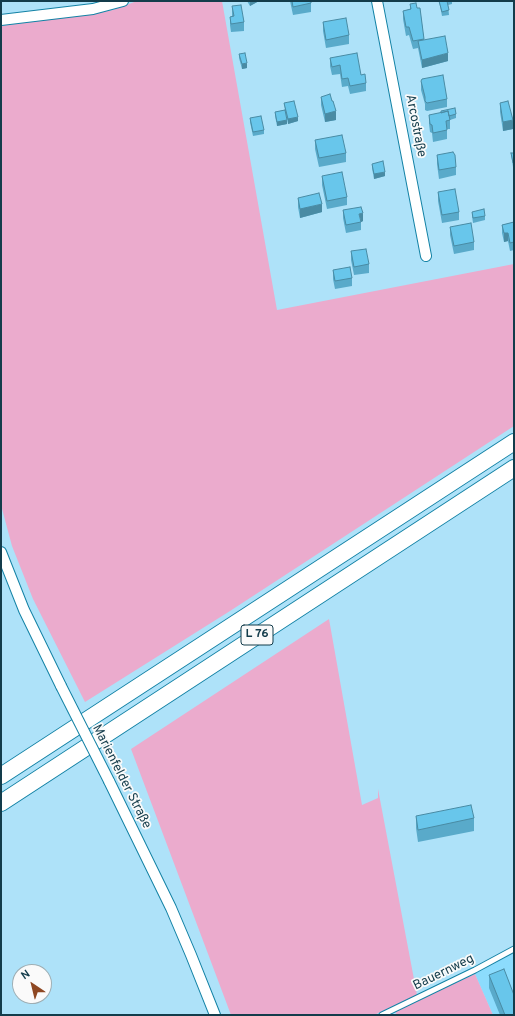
<!DOCTYPE html>
<html>
<head>
<meta charset="utf-8">
<style>
  body { margin:0 }
  #map { position:relative; width:515px; height:1016px; overflow:hidden; background:#aee2f9; font-family:Overpass,sans-serif }
  canvas { display:block }
  .frame { position:absolute; inset:0; border:2px solid #133c4b; pointer-events:none }
  .north { position:absolute; left:12px; top:964px; width:40px; height:40px; box-sizing:border-box; background:#fafafa; border:1px solid #9eaeb4; border-radius:50%; rotate:325deg; font-size:11px; font-weight:700; line-height:16px; text-align:center; color:#133c4b }
  .north::after { content:''; display:block; margin:auto; width:14px; height:18px; background:#8e4722; clip-path:polygon(50% 0,100% 100%,50% 72%,0 100%) }
</style>
</head>
<body>
<div id="map">
<canvas width="515" height="1016"></canvas>
<div class="frame"></div>
<div class="north">N</div>
</div>
<script>
const c = document.querySelector('canvas').getContext('2d');
c.lineJoin = 'round';
function paint(path, color) {
  c.fillStyle = color;
  c.fill(path, 'evenodd');
}
function poly(rows) {
  const path = new Path2D();
  for (const r of rows) {
    path.moveTo(r[0], r[1]);
    for (let i = 2; i < r.length; i += 2) path.lineTo(r[i], r[i + 1]);
  }
  return path;
}
function strokePath(path, color, width, dash) {
  c.strokeStyle = color;
  c.lineWidth = width;
  c.lineCap = dash ? 'butt' : 'round';
  c.setLineDash(dash || []);
  c.stroke(path);
}
function drawText(font, color, halo, rows, align = 'center') {
  c.font = font + ' Overpass,sans-serif';
  c.lineWidth = 3.5;
  c.setLineDash([]);
  c.textBaseline = 'middle';
  c.strokeStyle = halo;
  c.fillStyle = color;
  for (const [text, x, y, turn = 0] of rows) {
    c.save();
    c.translate(x, y);
    c.rotate((+turn || 0) * Math.PI / 180);
    c.textAlign = isNaN(turn) ? turn : align;
    if (halo) c.strokeText(text, 0, 0);
    c.fillText(text, 0, 0);
    c.restore();
  }
}
const built = poly([
  [514,953,514,1015,493,1015,475,974]
]);
const green = poly([
  [137,1,222,1,277,310,514,264,514,426,230,611,85,702,33,599,12,546,1,505,1,26,98,13,113,10],
  [329,619,362,805,378,798,378,789,417,995,374,1015,231,1015,131,749],
  [475,974,493,1015,397,1015,395,1011]
]);
const service = poly([
  [382,1015,475,970,514,949]
]);
const minor = poly([
  [377,1,426,256],
  [1,20,93,9,123,1],
  [1,552,24,610,61,686],
  [109,781,171,908,191,955,215,1015]
]);
const primary = poly([
  [1,776,514,442],
  [1,803,514,468]
]);
const minorBridge = poly([
  [61,686,109,781]
]);
const wall = poly([
  [247,1,259,1,250,6],
  [290,1,311,1,311,12,293,15],
  [439,1,452,1,452,4,448,5,449,15,442,16],
  [410,4,417,8,420,8,424,40,448,61,422,68,418,48,413,49,409,35,406,36,403,19,403,11,410,9],
  [232,6,244,22,244,31,231,32,230,25,230,17,232,16],
  [323,22,349,35,349,44,326,48,323,31],
  [239,54,247,68,242,69,239,58],
  [330,58,361,75,366,83,366,91,350,94,348,86,342,87,340,74,332,75,330,66],
  [421,81,447,99,447,107,427,111,425,110,425,104,421,90],
  [321,97,332,101,336,120,325,122,321,105],
  [284,103,298,121,288,124,285,110,287,124,277,126,275,116,275,112,285,110],
  [500,103,513,129,503,131,500,112],
  [456,114,456,118,450,120,450,129,447,129,447,139,433,142,432,133,430,132,429,124,429,115],
  [250,118,264,130,264,134,253,136,250,122],
  [315,140,346,153,346,162,319,167,315,149],
  [511,153,514,153,514,167,513,167],
  [437,155,456,167,456,175,439,179,437,164],
  [372,164,385,176,374,179,372,168],
  [322,176,347,197,347,205,327,209,322,185],
  [438,192,459,212,459,220,442,223,438,201],
  [298,198,322,212,300,218,298,207],
  [343,210,363,221,361,222,361,230,346,233,343,218],
  [472,212,485,216,485,220,473,223,472,216],
  [514,222,514,250,510,251,508,241,504,242,502,233,502,225],
  [450,227,474,242,474,250,454,254,450,235],
  [351,251,369,264,369,273,354,275,351,260],
  [333,270,352,278,352,286,335,289,333,279],
  [416,816,474,818,474,831,418,842,416,828],
  [489,975,514,1015,500,1015,489,988]
]);
const shadedWall = poly([
  [250,1,259,1,250,6],
  [448,53,448,61,422,68,422,60],
  [247,63,247,68,242,69,242,64],
  [336,111,336,120,325,122,325,114],
  [298,117,298,121,288,124,288,119],
  [287,120,287,124,277,126,277,122],
  [513,120,513,129,503,131,503,122],
  [385,172,385,176,374,179,374,174],
  [322,204,322,212,300,218,300,209],
  [363,213,363,221,361,222,359,214],
  [504,233,508,233,508,241,504,242]
]);
const building = poly([
  [292,1,311,1,311,3,293,7,292,1],
  [439,1,447,1,449,10,442,12,439,1],
  [416,3,417,8,420,8,424,39,413,41,409,27,406,27,403,11,411,9,410,4,416,3],
  [241,5,244,22,231,24,230,17,234,16,232,6,241,5],
  [346,18,349,35,326,40,323,22,346,18],
  [445,36,448,53,422,60,418,41,445,36],
  [245,53,247,63,242,64,239,54,245,53],
  [357,53,361,75,365,74,366,83,350,86,348,78,342,79,340,65,332,67,330,58,357,53],
  [443,75,447,99,427,103,425,101,425,97,421,81,422,79,443,75],
  [330,94,332,101,333,101,336,111,325,114,321,97,330,94],
  [294,101,298,117,288,119,284,103,294,101],
  [508,101,513,120,503,122,500,103,508,101],
  [455,108,456,114,449,116,448,111,441,113,441,111,455,108],
  [285,110,287,120,277,122,275,112,285,110],
  [448,111,450,120,446,121,447,130,433,133,432,125,430,124,429,115,448,111],
  [261,116,264,130,253,132,250,118,261,116],
  [342,135,346,153,319,158,315,140,342,135],
  [453,152,455,155,456,167,439,170,437,155,453,152],
  [511,153,514,153,514,163,513,163,511,153],
  [383,161,385,172,374,174,372,164,383,161],
  [342,172,347,197,327,201,322,176,342,172],
  [455,189,459,212,442,215,438,192,455,189],
  [319,193,322,204,300,209,298,198,319,193],
  [361,207,363,213,359,214,361,222,346,225,343,210,361,207],
  [484,209,485,216,473,218,472,212,484,209],
  [514,222,514,242,510,243,508,233,504,233,502,225,514,222],
  [471,223,474,242,454,246,450,227,471,223],
  [366,249,369,264,354,267,351,251,366,249],
  [350,267,352,278,335,281,333,270,350,267],
  [471,805,474,818,418,830,416,816,471,805],
  [504,969,514,995,514,1015,505,1015,489,975,504,969]
]);
const shields = [
  [257,635,32]
];
const shieldNames = [
  ["L 76",257,635]
];
const streetNames = [
  ["Arcostraße",415,126,79],
  ["Marienfelder Straße",121,777,63],
  ["Bauernweg",444,973,-26]
];
paint(built, '#8cdcfd');
paint(green, '#ebabcd');
strokePath(service, '#1382a5', 7);
strokePath(minor, '#1382a5', 12);
strokePath(primary, '#1382a5', 18);
strokePath(service, '#fff', 5);
strokePath(minor, '#fff', 10);
strokePath(primary, '#fff', 16);
strokePath(minorBridge, '#1382a5', 12, []);
strokePath(minorBridge, '#fff', 10);
paint(wall, '#59aaca');
paint(shadedWall, '#498ba4');
paint(building, '#68c6eb');
strokePath(building, '#498ba4', 1);
for (const [x, y, w] of shields) {
  const box = new Path2D();
  box.roundRect(x - w / 2, y - 10, w, 20, 3);
  c.fillStyle = '#fafafa';
  c.fill(box);
  strokePath(box, '#133c4b', 1);
}
drawText('bold 12px', '#133c4b', null, shieldNames);
drawText('13px', '#133c4b', '#fafafa', streetNames);
</script>
</body>
</html>
